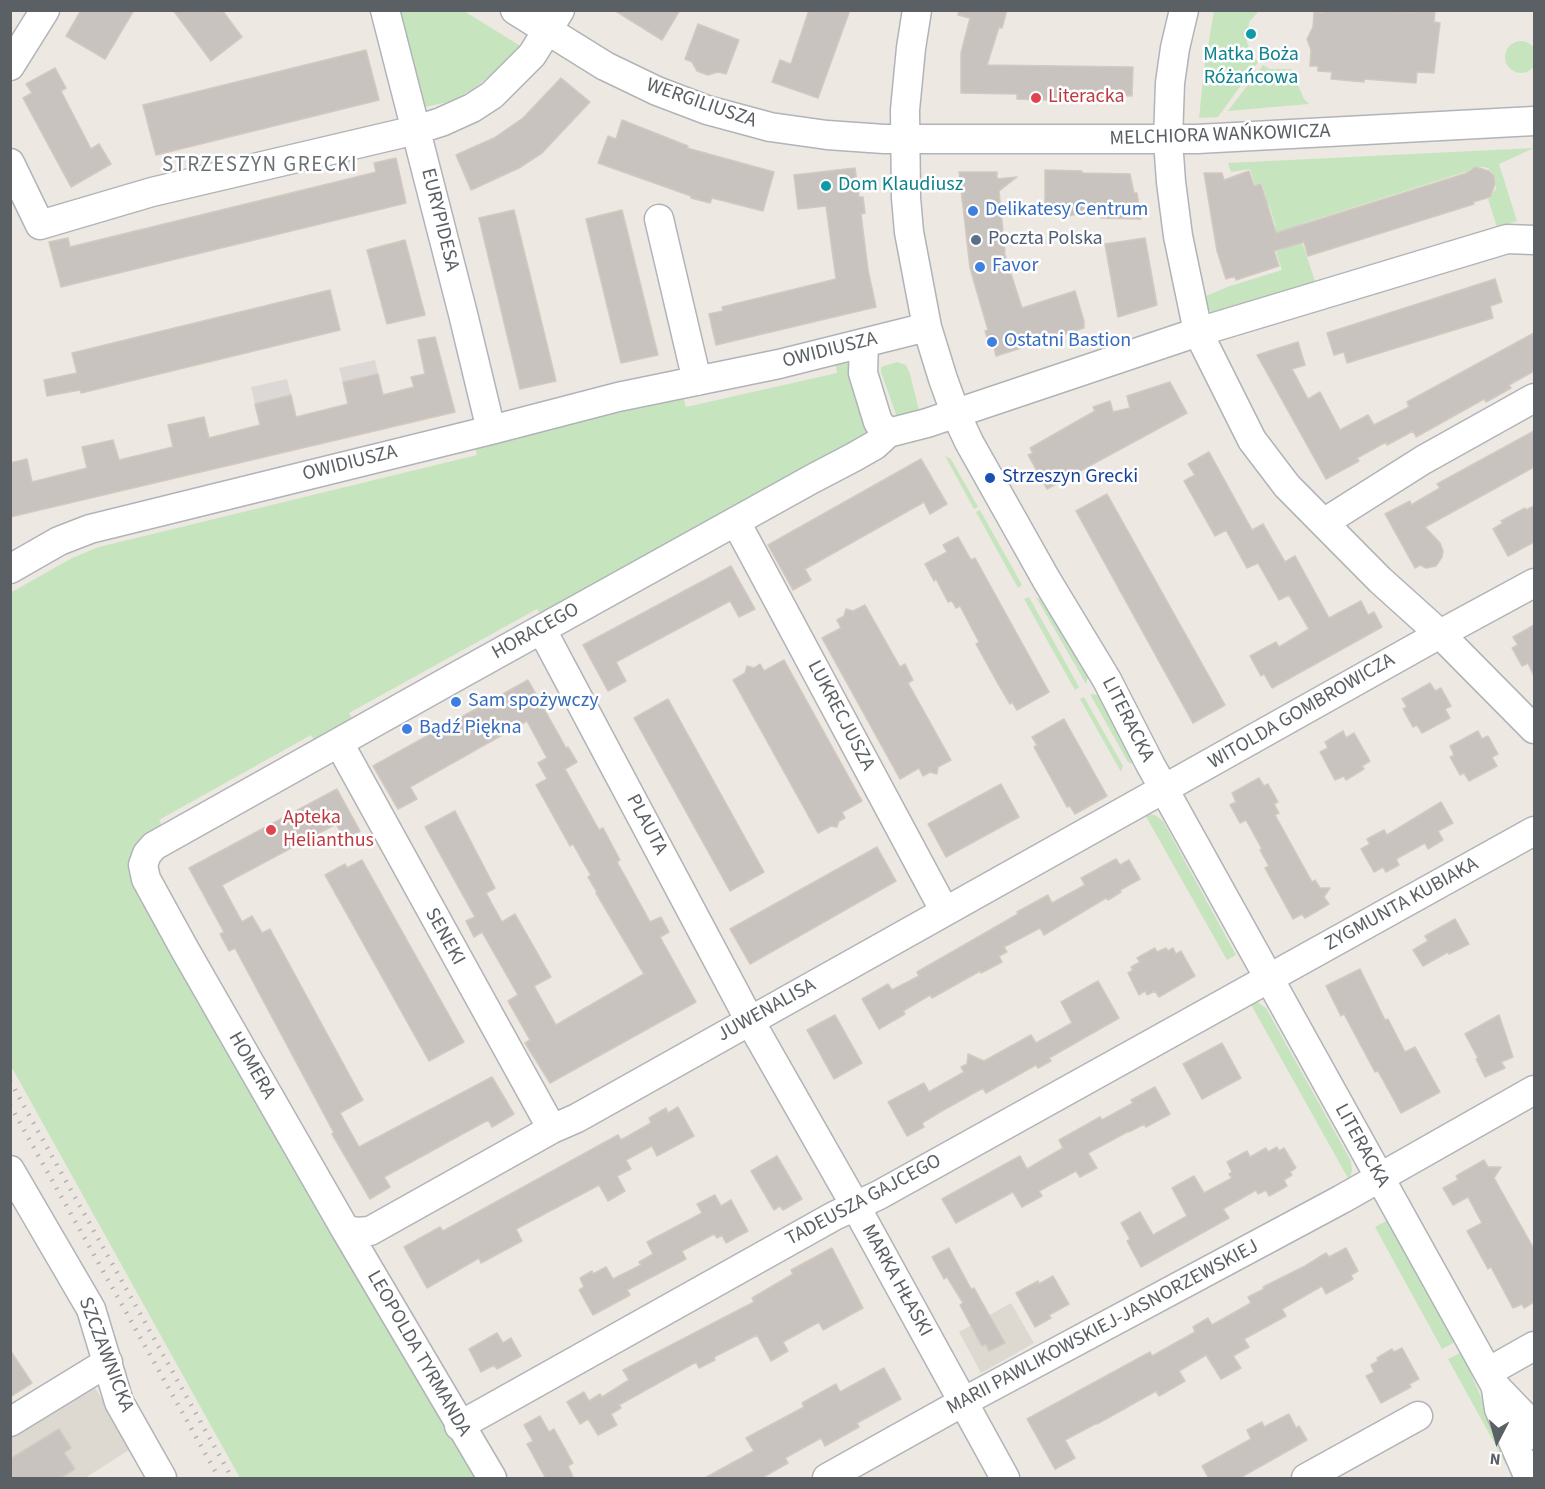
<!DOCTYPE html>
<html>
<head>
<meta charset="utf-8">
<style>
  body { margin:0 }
  #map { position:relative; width:1545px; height:1489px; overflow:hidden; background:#ede8e2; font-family:"Source Sans 3",sans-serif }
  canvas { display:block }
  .frame { position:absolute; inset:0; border:12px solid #5a6063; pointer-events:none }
  .north { position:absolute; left:1467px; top:1411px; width:60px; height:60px; -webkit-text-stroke:4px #fff; paint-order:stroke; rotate:186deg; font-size:16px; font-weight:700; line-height:24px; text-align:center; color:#5a6063 }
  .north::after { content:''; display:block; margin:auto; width:21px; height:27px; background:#5a6063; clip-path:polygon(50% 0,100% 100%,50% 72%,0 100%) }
</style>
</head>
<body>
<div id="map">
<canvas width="1545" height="1489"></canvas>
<div class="frame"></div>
<div class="north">N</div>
</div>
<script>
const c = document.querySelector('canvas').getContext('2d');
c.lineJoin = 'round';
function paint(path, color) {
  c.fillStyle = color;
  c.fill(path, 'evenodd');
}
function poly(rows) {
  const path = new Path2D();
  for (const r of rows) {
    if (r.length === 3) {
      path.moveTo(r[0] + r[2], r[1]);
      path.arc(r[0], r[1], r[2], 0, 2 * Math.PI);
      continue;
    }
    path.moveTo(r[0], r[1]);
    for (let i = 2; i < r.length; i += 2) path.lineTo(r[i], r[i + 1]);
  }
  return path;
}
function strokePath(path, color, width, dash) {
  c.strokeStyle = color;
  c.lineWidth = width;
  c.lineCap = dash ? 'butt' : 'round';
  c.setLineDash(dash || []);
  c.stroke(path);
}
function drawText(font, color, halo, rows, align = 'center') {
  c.font = font + ' "Source Sans 3",sans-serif';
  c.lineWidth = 5;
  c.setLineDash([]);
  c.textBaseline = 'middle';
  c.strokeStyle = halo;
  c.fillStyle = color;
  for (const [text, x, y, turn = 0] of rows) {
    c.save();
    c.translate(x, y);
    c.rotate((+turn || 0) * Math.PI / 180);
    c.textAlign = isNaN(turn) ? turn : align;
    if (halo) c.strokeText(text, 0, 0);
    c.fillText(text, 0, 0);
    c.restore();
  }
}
const industrial = poly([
  [375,360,378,374,343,382,339,368],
  [287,379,291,395,255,404,251,387]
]);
const education = poly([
  [1011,1303,1034,1343,981,1373,959,1332],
  [92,1383,132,1448,85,1478,11,1478,11,1434]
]);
const green = poly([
  [398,11,464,11,522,47,502,66,473,89,449,102,424,107],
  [1214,11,1259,11,1249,22,1247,42,1251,53,1258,62,1218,117,1199,118,1204,69],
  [1521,57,16],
  [1263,65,1270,69,1291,69,1304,99,1309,104,1228,111],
  [1534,130,1534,155,1534,148,1499,164,1517,221,1497,227,1488,199,1491,198,1490,195,1496,189,1495,176,1488,168,1482,167,1475,169,1474,167,1468,171,1469,173,1465,172,1301,224,1302,228,1298,230,1316,284,1212,313,1201,298,1230,286,1282,270,1276,252,1283,249,1278,235,1269,230,1276,227,1269,205,1262,207,1259,200,1266,197,1262,183,1255,185,1250,169,1231,172,1228,163,1534,148],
  [853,354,872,434,543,619,537,609,349,713,355,724,317,745,311,735,159,820,165,830,137,875,233,1063,481,1478,240,1478,11,1066,10,593,72,558,99,547,477,455,473,441,681,389,686,407,837,373,835,362],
  [897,362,906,365,910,374,920,414,898,420,881,372,881,367],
  [945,456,951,459,978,507,974,509],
  [980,510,1022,585,1018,588,976,512],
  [1029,597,1079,687,1075,690,1024,599],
  [1036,597,1046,603,1088,677,1086,684],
  [1090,694,1098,695,1135,765,1128,762],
  [1084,697,1123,766,1121,772,1080,699],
  [1144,813,1155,815,1163,821,1236,955,1227,960],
  [1254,1000,1266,1008,1351,1161,1352,1171,1349,1180,1249,1001],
  [1388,1220,1457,1341,1442,1349,1375,1227],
  [1462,1352,1513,1474,1512,1475,1448,1359]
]);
const building = poly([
  [81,10,134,10,105,59,66,36,81,10],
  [173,10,222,10,242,37,211,61,173,10],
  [614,10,680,10,662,40,614,10],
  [809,10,850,10,818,98,772,82,780,60,791,64,809,10],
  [959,10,1007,10,1002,28,999,27,987,65,1133,67,1132,96,1115,95,1115,101,1071,101,1017,99,1017,94,961,93,961,53,970,18,958,15,959,10],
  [1323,10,1416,12,1416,10,1435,10,1434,22,1440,23,1434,73,1417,72,1416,83,1364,79,1364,82,1331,79,1332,72,1318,71,1318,66,1310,66,1311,50,1307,39,1313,27,1314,12,1323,13,1323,10],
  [698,24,739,40,726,74,718,72,708,75,697,71,692,62,685,59,698,24],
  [366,50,379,100,156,155,143,105,366,50],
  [55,68,66,88,61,91,91,149,99,144,111,164,71,187,23,98,32,93,26,84,55,68],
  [561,78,590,102,542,153,519,168,471,190,456,155,494,138,523,118,561,78],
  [622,120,688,146,687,148,774,172,763,211,712,198,710,203,691,198,691,196,598,163,608,136,616,139,622,120],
  [396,158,406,203,61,287,49,242,68,238,70,247,344,180,376,172,374,163,396,158],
  [1475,167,1489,171,1494,176,1495,184,1490,197,1473,202,1474,204,1308,256,1304,242,1274,251,1279,266,1236,280,1235,276,1226,279,1217,251,1204,173,1222,173,1224,180,1249,171,1254,186,1261,184,1276,233,1467,173,1475,167],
  [855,168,859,197,863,197,865,213,861,214,868,270,876,307,716,345,709,314,723,311,722,307,836,279,826,206,798,209,794,175,855,168],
  [1045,170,1082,171,1082,173,1130,174,1134,193,1137,193,1141,219,1101,218,1099,210,1062,217,1062,210,1045,210,1045,170],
  [959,172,997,172,997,179,1017,177,999,191,1005,252,1004,252,1022,308,1075,291,1084,321,1084,328,996,356,994,347,990,348,985,331,988,330,970,268,959,172],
  [514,210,556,381,520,389,479,218,514,210],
  [622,210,658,355,621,363,586,219,622,210],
  [1145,238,1157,305,1118,317,1105,244,1145,238],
  [405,240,425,315,387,324,367,250,405,240],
  [1495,279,1502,302,1490,306,1493,318,1347,363,1344,352,1334,355,1327,333,1495,279],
  [330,290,340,330,81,393,80,390,47,396,44,380,77,373,72,353,330,290],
  [1534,333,1534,371,1509,385,1511,388,1486,402,1484,399,1416,437,1413,431,1387,445,1386,442,1357,458,1359,461,1326,479,1257,355,1298,342,1305,365,1292,369,1308,399,1320,392,1340,430,1368,415,1374,425,1409,407,1407,402,1534,333],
  [435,337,455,412,10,517,10,463,27,459,32,482,87,468,82,447,113,440,119,460,173,447,168,425,204,417,209,438,260,425,255,404,291,395,296,417,348,404,343,382,378,374,383,395,414,387,411,377,425,374,418,340,435,337],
  [1170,382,1187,413,1047,489,1028,455,1033,453,1030,448,1095,411,1093,407,1110,401,1113,412,1130,408,1127,396,1170,382],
  [1534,431,1534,467,1425,527,1440,543,1443,551,1442,557,1436,566,1426,568,1420,565,1415,568,1385,514,1410,501,1411,505,1440,488,1437,484,1534,431],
  [1209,452,1252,530,1263,524,1285,562,1295,556,1329,618,1361,601,1368,615,1374,612,1382,627,1272,688,1264,674,1261,676,1250,656,1276,642,1279,647,1309,629,1289,595,1279,600,1258,563,1247,568,1226,530,1215,536,1184,481,1195,475,1188,464,1209,452],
  [921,459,947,504,930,514,924,502,805,569,811,580,793,590,768,545,921,459],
  [1107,494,1225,705,1193,723,1076,511,1107,494],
  [1534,506,1534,542,1508,556,1493,529,1503,523,1501,521,1525,508,1526,510,1534,506],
  [958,537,971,560,975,558,1049,692,1017,710,1012,702,1010,704,997,682,976,644,979,642,960,606,956,608,952,601,948,602,936,579,934,581,925,564,947,552,943,545,958,537],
  [731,566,755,609,739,617,730,601,616,662,626,681,608,691,583,645,731,566],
  [865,605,900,667,905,664,913,680,908,683,951,760,938,767,937,774,930,772,923,776,919,768,900,779,822,638,841,628,837,620,844,616,846,609,853,611,865,605],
  [1534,625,1534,676,1528,663,1522,666,1512,648,1518,645,1513,637,1534,625],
  [784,660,862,801,842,812,845,818,839,821,837,827,831,826,818,833,733,680,745,673,747,666,754,668,760,664,764,671,784,660],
  [528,680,566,748,568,747,577,762,565,769,599,830,603,828,620,860,617,862,642,907,650,922,661,917,669,932,660,937,696,1002,550,1083,525,1043,530,1040,508,1001,518,995,482,932,474,937,466,921,475,917,425,827,455,811,495,888,486,893,502,922,515,914,551,977,534,986,556,1025,575,1014,644,974,596,893,597,892,588,877,591,875,582,860,573,844,570,846,536,785,547,779,538,763,547,758,527,721,410,787,417,799,398,809,373,766,528,680],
  [1430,683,1435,691,1441,688,1451,706,1445,709,1450,718,1422,733,1417,725,1413,727,1403,709,1407,707,1402,699,1430,683],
  [668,699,764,872,730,891,634,718,668,699],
  [1064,719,1107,796,1075,814,1070,806,1067,807,1055,785,1034,747,1037,745,1032,737,1064,719],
  [1343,731,1346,738,1354,733,1370,761,1362,766,1364,769,1346,780,1344,776,1335,780,1320,752,1328,748,1325,742,1343,731],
  [1478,731,1482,739,1488,736,1498,754,1492,757,1497,766,1469,781,1464,773,1460,775,1450,757,1454,755,1450,746,1478,731],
  [1259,778,1264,786,1268,784,1278,802,1274,804,1279,813,1275,815,1312,882,1315,880,1320,888,1330,888,1324,897,1329,904,1305,918,1302,914,1293,919,1265,868,1269,866,1260,850,1262,849,1246,820,1240,823,1230,805,1236,802,1232,793,1259,778],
  [1001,784,1019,817,946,857,928,824,1001,784],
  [337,789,360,831,345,840,336,824,222,885,242,922,252,916,262,933,270,929,363,1100,340,1113,359,1147,492,1077,514,1114,492,1127,488,1120,384,1177,390,1187,370,1199,332,1134,334,1133,235,948,229,951,220,934,224,932,189,868,337,789],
  [1441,802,1453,823,1438,831,1443,840,1428,849,1425,843,1396,859,1399,865,1386,872,1383,867,1374,872,1361,849,1370,844,1367,839,1384,830,1387,835,1441,802],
  [877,847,896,881,750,964,730,929,877,847],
  [1116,859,1120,865,1129,860,1140,879,1120,890,1121,892,1108,900,1106,898,1044,935,1040,928,1004,947,1007,952,999,956,1002,962,981,973,980,971,932,998,930,995,903,1011,905,1014,879,1029,862,999,888,984,892,990,919,976,917,972,1018,914,1017,912,1048,895,1052,903,1085,885,1081,878,1116,859],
  [362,860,464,1042,429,1061,325,875,345,864,347,868,362,860],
  [1455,919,1469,944,1449,954,1448,952,1423,966,1413,950,1428,941,1425,936,1455,919],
  [1155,948,1157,952,1166,948,1168,951,1173,948,1176,954,1181,951,1195,976,1159,997,1155,991,1147,995,1145,991,1139,995,1128,973,1133,970,1131,967,1140,962,1137,958,1155,948],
  [1360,969,1385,1020,1388,1019,1405,1052,1415,1047,1440,1092,1401,1113,1378,1071,1375,1072,1344,1014,1341,1016,1326,986,1360,969],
  [1098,981,1119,1018,1049,1058,1051,1061,1038,1068,1036,1065,986,1093,983,1088,940,1112,922,1123,924,1127,907,1136,888,1102,924,1083,929,1092,964,1072,961,1067,967,1064,968,1054,984,1061,1031,1035,1036,1043,1072,1023,1061,1002,1098,981],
  [835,1015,862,1063,834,1079,807,1030,835,1015],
  [1499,1015,1513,1057,1501,1062,1505,1068,1485,1077,1476,1059,1478,1058,1465,1034,1499,1015],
  [1222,1043,1241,1078,1202,1099,1183,1064,1222,1043],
  [1155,1087,1170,1114,1146,1127,1144,1124,1129,1132,1129,1131,1088,1153,1097,1168,1080,1177,1076,1171,1039,1191,1042,1196,1022,1207,1013,1192,956,1223,942,1199,1020,1156,1027,1169,1063,1148,1059,1140,1100,1117,1102,1120,1133,1103,1131,1100,1155,1087],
  [678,1107,694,1136,657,1156,652,1146,626,1160,631,1169,617,1176,625,1191,608,1201,599,1185,516,1229,522,1241,481,1263,479,1258,427,1288,404,1247,440,1227,443,1231,618,1135,621,1140,651,1123,649,1118,666,1108,668,1113,678,1107],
  [1277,1147,1279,1151,1284,1148,1296,1168,1290,1172,1292,1175,1284,1180,1287,1186,1269,1196,1266,1190,1258,1194,1256,1190,1223,1209,1229,1218,1141,1267,1127,1241,1130,1239,1121,1223,1140,1212,1153,1235,1187,1216,1172,1188,1194,1176,1204,1193,1232,1178,1229,1174,1232,1172,1227,1162,1247,1151,1250,1157,1266,1148,1268,1152,1277,1147],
  [777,1156,802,1199,783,1210,780,1206,774,1210,751,1171,777,1156],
  [1484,1160,1488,1167,1501,1167,1494,1178,1534,1249,1534,1302,1524,1308,1522,1304,1513,1308,1491,1267,1488,1269,1467,1231,1482,1223,1468,1197,1453,1205,1443,1188,1458,1180,1456,1176,1484,1160],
  [715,1195,721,1206,731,1200,748,1231,726,1243,722,1235,717,1238,714,1234,682,1251,686,1259,627,1290,630,1295,593,1315,579,1290,584,1287,580,1278,592,1271,593,1274,606,1267,613,1279,641,1265,639,1262,653,1254,647,1242,702,1213,697,1204,715,1195],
  [832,1248,863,1308,823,1330,819,1322,783,1342,788,1351,771,1361,757,1335,714,1357,715,1360,699,1368,696,1362,619,1405,621,1408,611,1414,617,1425,598,1435,588,1419,580,1424,567,1402,584,1392,589,1401,600,1394,602,1397,629,1380,623,1370,754,1302,752,1298,793,1274,791,1270,832,1248],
  [949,1248,971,1289,974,1288,1005,1343,989,1351,986,1344,982,1346,960,1305,963,1303,947,1277,944,1279,932,1257,949,1248],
  [1346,1248,1358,1271,1351,1275,1353,1279,1326,1294,1322,1286,1282,1309,1286,1316,1244,1339,1249,1347,1233,1356,1241,1368,1221,1379,1206,1355,1179,1371,1185,1381,1159,1396,1156,1391,1097,1424,1097,1423,1065,1440,1075,1458,1055,1469,1027,1419,1150,1352,1152,1356,1195,1332,1193,1327,1208,1318,1212,1325,1251,1303,1248,1297,1264,1289,1263,1287,1305,1266,1326,1253,1329,1257,1346,1248],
  [1053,1276,1069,1304,1049,1315,1051,1318,1035,1327,1016,1293,1038,1281,1039,1284,1053,1276],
  [497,1333,503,1343,511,1338,521,1356,497,1369,494,1365,481,1372,469,1349,497,1333],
  [1402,1348,1419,1379,1409,1384,1411,1387,1381,1403,1366,1376,1374,1372,1371,1365,1378,1361,1377,1358,1392,1349,1394,1352,1402,1348],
  [10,1350,32,1383,10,1397,10,1350],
  [884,1368,901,1399,857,1423,859,1427,825,1446,821,1438,785,1458,788,1463,760,1479,703,1479,754,1451,746,1438,804,1407,802,1403,836,1384,840,1392,884,1368],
  [1289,1414,1296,1428,1299,1426,1307,1440,1238,1479,1209,1479,1202,1466,1251,1439,1247,1430,1262,1422,1264,1427,1289,1414],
  [540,1416,549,1432,554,1429,573,1463,568,1466,574,1479,546,1479,527,1444,533,1441,524,1425,540,1416],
  [59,1429,71,1448,64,1453,75,1469,59,1479,10,1479,10,1459,59,1429]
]);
const minor = poly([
  [385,10,463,314,491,430],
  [515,10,605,66,657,91,707,110,748,121,770,127,827,135,884,139,1197,139,1534,121],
  [917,10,911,48,905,110,906,198,909,232,927,327,943,379,955,412,969,442,1046,579,1107,680,1150,764,1470,1340,1496,1387,1523,1415,1534,1435],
  [1184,10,1175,48,1170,83,1168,140,1171,182,1178,236,1198,332,1507,239,1534,240],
  [10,66,45,10],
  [10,163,40,225,152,192,416,130,441,122,472,108,492,95,532,55,560,10],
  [659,219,697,381],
  [864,343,863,373,878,422,888,433],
  [736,522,944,910],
  [1325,522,1423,460,1534,398],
  [10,569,59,541,90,529,491,430,618,397,779,364,927,327],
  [1534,583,1440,634,577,1118,552,1129,370,1231,356,1232,345,1229,185,950,146,879,143,865,147,854,154,846,459,675,812,479,854,457,875,445,888,433,927,423,1198,332,1252,440,1287,486,1380,580,1440,634,1534,729],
  [542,630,750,1021,856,1207,1005,1478],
  [339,743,552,1129],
  [10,1170,91,1309,119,1402,162,1478],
  [345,1229,492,1478],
  [1488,1372,1534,1346],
  [1496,1389,1499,1409,1529,1478],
  [10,1422,108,1362],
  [459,1426,834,1216,879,1195,1534,831],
  [827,1478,963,1402,1342,1199,1534,1090],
  [1306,1478,1418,1416]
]);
const rail = poly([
  [10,1081,232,1478],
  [10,1105,219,1478]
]);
const markers = [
  [1251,34,6,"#0f9aa8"],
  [1036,98,6,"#e0444e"],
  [826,186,6,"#0f9aa8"],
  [973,211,6,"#3f7fe0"],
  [976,240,6,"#5c6f8a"],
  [980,267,6,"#3f7fe0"],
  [992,342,6,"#3f7fe0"],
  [990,478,6,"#1a4fb4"],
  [456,702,6,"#3f7fe0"],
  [407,729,6,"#3f7fe0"],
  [271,830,6,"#e0444e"]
];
const cultureNames = [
  ["Matka Boża",1251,56],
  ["Różańcowa",1251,79],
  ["Dom Klaudiusz",838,186,"left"]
];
const healthNames = [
  ["Literacka",1048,98],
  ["Apteka",283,819],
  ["Helianthus",283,842]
];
const streetNames = [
  ["WERGILIUSZA",701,104,19],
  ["MELCHIORA WAŃKOWICZA",1220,136,-2],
  ["EURYPIDESA",439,220,76],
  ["OWIDIUSZA",830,351,-14],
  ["OWIDIUSZA",350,464,-14],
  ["HORACEGO",536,632,-29],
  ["WITOLDA GOMBROWICZA",1302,712,-30],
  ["LUKRECJUSZA",840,716,62],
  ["LITERACKA",1127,720,63],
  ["PLAUTA",646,825,62],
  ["ZYGMUNTA KUBIAKA",1402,905,-29],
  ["SENEKI",444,937,61],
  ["JUWENALISA",767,1011,-29],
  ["HOMERA",251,1066,60],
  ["LITERACKA",1361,1146,61],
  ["TADEUSZA GAJCEGO",864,1201,-28],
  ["MARKA HŁASKI",896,1281,61],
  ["MARII PAWLIKOWSKIEJ-JASNORZEWSKIEJ",1103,1328,-28],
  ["LEOPOLDA TYRMANDA",418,1354,60],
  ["SZCZAWNICKA",105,1355,69]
];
const shopNames = [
  ["Delikatesy Centrum",985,211],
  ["Favor",992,267],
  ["Ostatni Bastion",1004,342],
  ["Sam spożywczy",468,702],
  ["Bądź Piękna",419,729]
];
const serviceNames = [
  ["Poczta Polska",988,240]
];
const transitNames = [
  ["Strzeszyn Grecki",1002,478]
];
const neighbourhoodNames = [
  ["STRZESZYN GRECKI",260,166]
];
paint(industrial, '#dcd8d5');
paint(education, '#ddd8d0');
paint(green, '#c6e5be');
paint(building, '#c8c3be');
strokePath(building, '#d2c9c0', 1.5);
strokePath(minor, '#b0b4b8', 31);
strokePath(minor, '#fff', 28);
strokePath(rail, '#b1b2b3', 4.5, [1.5, 8]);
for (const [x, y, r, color] of markers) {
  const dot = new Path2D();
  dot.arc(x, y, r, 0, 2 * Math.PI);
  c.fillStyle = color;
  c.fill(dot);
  strokePath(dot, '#fff', 2);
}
drawText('20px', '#0d838f', '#fff', cultureNames);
drawText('20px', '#be3a42', '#fff', healthNames, 'left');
drawText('20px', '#5a6063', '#fff', streetNames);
drawText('20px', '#366cbe', '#fff', shopNames, 'left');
drawText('20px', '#4e5e75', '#fff', serviceNames, 'left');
drawText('20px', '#164399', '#fff', transitNames, 'left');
c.letterSpacing = '1.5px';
drawText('21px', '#6b7275', '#fff', neighbourhoodNames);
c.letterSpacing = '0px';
</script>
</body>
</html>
